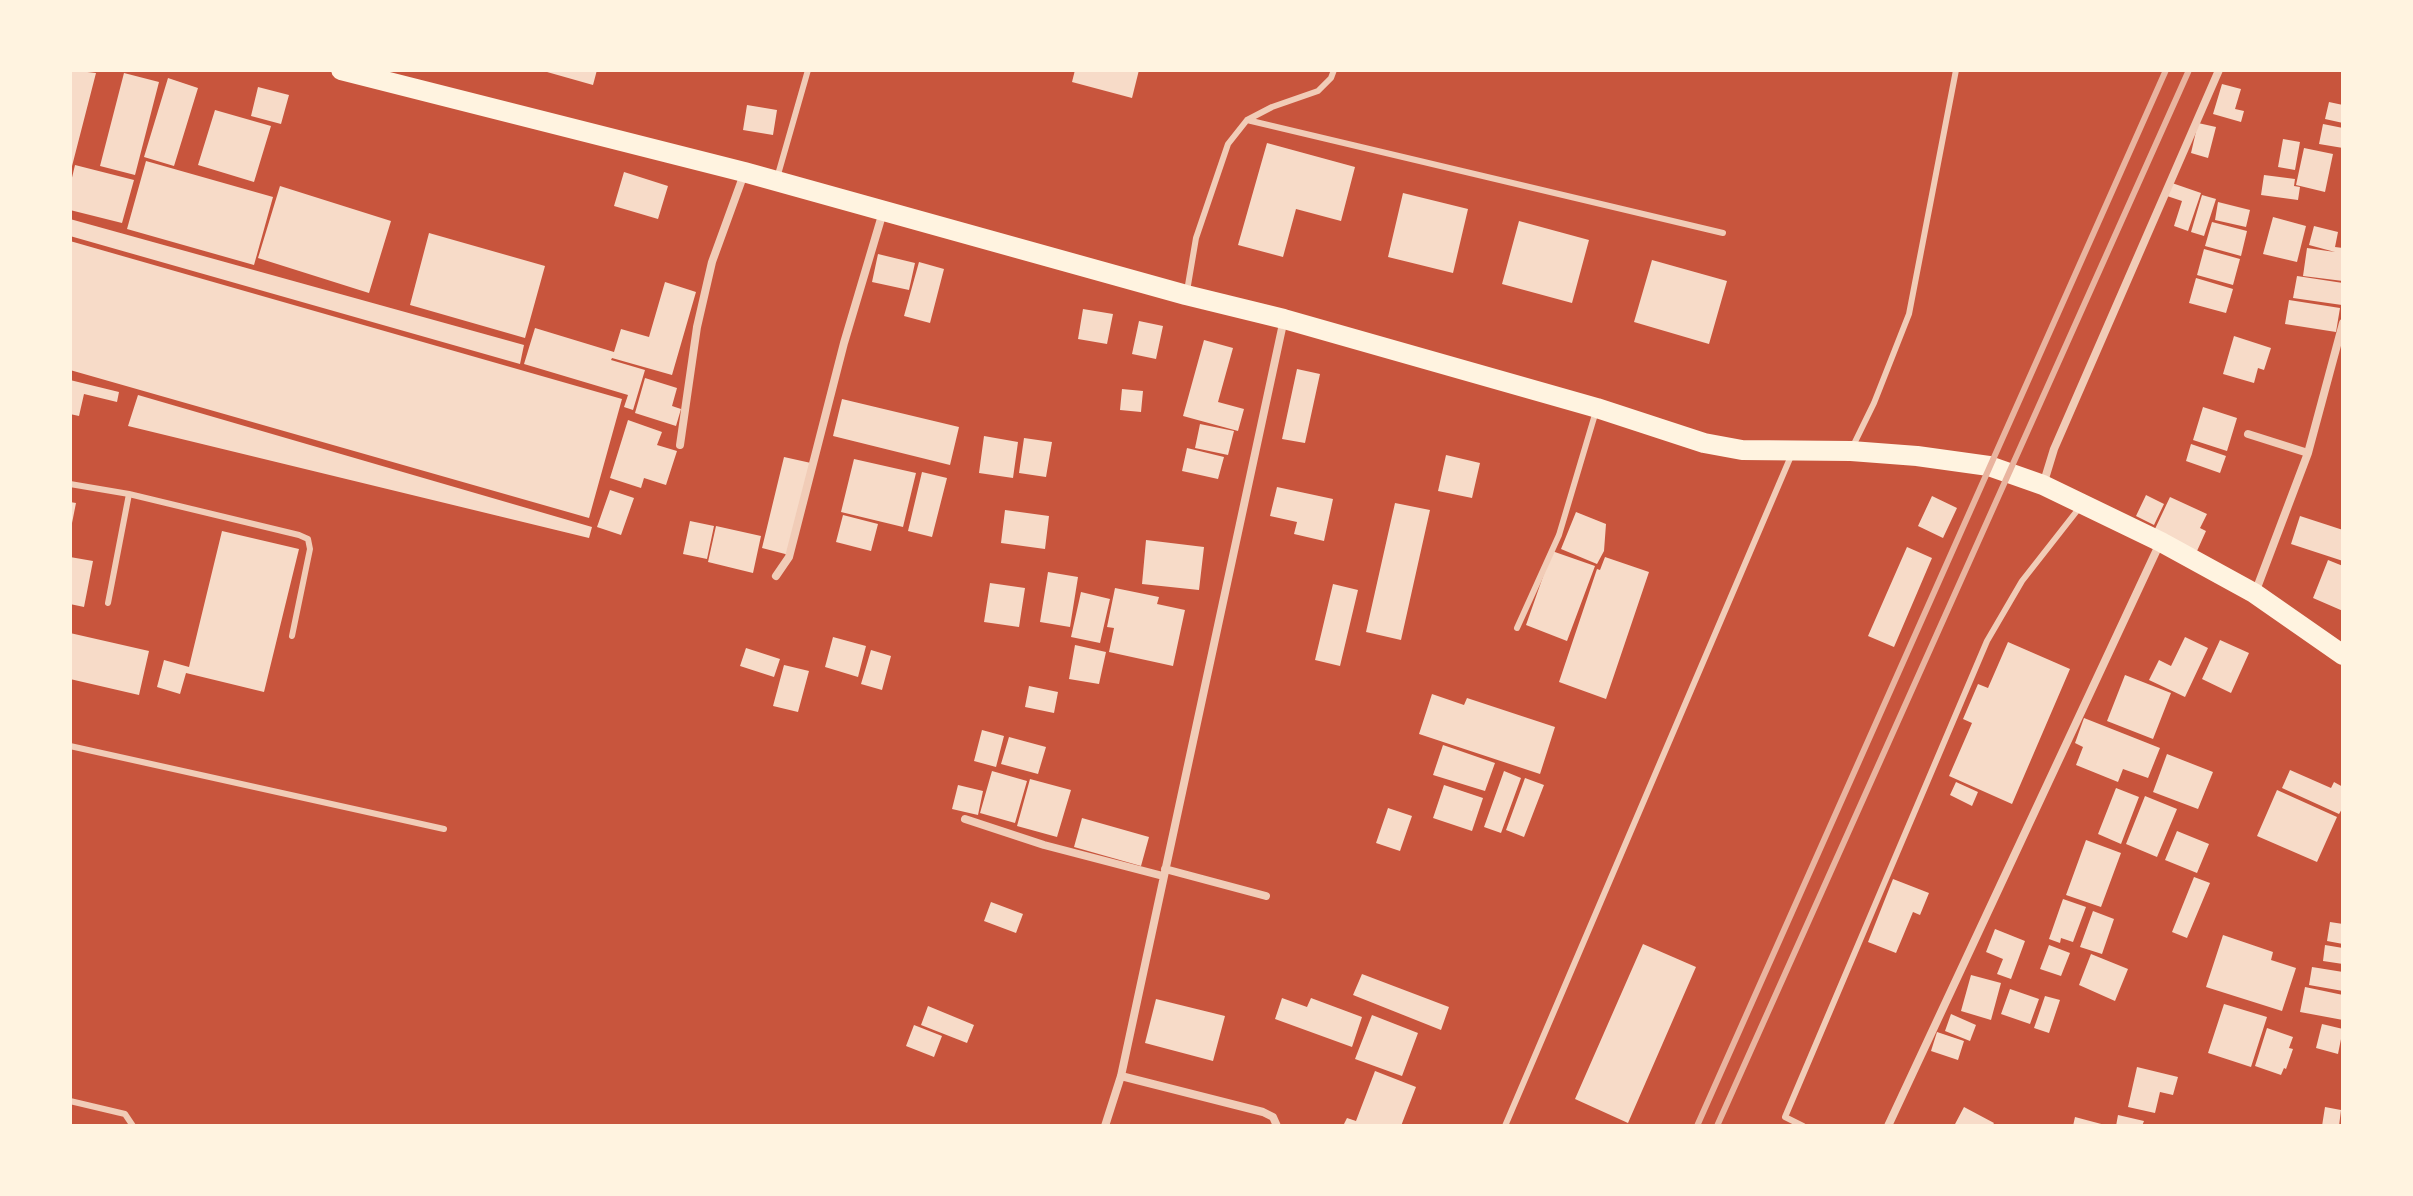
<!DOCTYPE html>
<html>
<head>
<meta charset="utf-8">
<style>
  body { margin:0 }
  #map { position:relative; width:2413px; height:1196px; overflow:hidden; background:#c8553d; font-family:Poppins,sans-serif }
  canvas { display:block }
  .frame { position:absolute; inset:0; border:72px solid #fff3e0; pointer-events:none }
</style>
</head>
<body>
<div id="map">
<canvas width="2413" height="1196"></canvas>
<div class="frame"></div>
</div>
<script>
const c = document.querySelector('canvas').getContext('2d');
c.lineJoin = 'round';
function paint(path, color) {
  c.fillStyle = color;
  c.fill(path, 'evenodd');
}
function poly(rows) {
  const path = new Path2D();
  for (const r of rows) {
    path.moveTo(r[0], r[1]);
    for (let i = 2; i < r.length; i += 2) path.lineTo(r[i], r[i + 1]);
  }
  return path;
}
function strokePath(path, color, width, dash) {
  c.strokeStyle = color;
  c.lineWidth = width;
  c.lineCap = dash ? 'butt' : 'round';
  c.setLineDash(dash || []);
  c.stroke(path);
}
const building = poly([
  [70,70,96,73,71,170,70,170],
  [540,70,597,70,593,85],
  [1075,70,1139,70,1132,98,1072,82],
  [124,73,159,82,135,175,100,166],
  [168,78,198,88,174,166,144,157],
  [2222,84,2241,89,2235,109,2244,111,2241,122,2213,114],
  [258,87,289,95,281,124,251,116],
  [2329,102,2343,105,2343,123,2325,119],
  [747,105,777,110,773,135,743,130],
  [215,110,271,126,254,182,198,165],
  [2198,123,2216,127,2208,158,2191,153],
  [2323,124,2343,128,2343,148,2319,144],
  [2283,139,2300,142,2295,170,2278,167],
  [1267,143,1355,167,1341,221,1296,209,1283,257,1238,245],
  [2304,148,2333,154,2325,192,2296,185],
  [146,161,273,197,254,265,127,229],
  [75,165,134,180,122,223,70,210,70,186],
  [624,172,668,186,658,219,614,206],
  [2264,175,2295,179,2294,186,2300,187,2298,200,2261,195],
  [2172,183,2201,193,2188,231,2174,226,2182,201,2167,196],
  [280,186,391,221,369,293,258,258],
  [1403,193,1468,209,1453,273,1388,257],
  [2202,195,2216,199,2204,236,2191,232],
  [2218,202,2250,210,2246,227,2215,220],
  [2273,217,2306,226,2297,262,2263,254],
  [70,219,524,345,520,364,70,236],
  [1519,221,1589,240,1572,303,1502,284],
  [2212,222,2247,231,2241,256,2205,246],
  [2314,226,2338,232,2335,247,2343,248,2343,281,2303,276,2307,248,2335,252,2309,245],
  [429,233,545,266,525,338,410,305],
  [70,241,622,399,589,518,70,370],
  [2204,249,2240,259,2233,285,2197,275],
  [878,254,915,263,909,290,872,282],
  [1652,260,1727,281,1709,344,1634,322],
  [919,262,944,269,930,323,904,316],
  [2297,276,2343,283,2342,305,2293,298],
  [2196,278,2233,289,2226,313,2189,303],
  [665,282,696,292,672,375,612,358,611,360,645,370,633,410,624,407,628,395,524,364,535,328,614,352,621,329,649,337],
  [2289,300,2340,308,2336,332,2285,324],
  [1083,309,1113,314,1107,344,1078,339],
  [1139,321,1163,326,1156,359,1132,354],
  [2234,336,2271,348,2264,370,2258,368,2254,383,2223,374],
  [1204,340,1233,348,1218,402,1244,409,1238,431,1183,416],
  [1297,369,1320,374,1305,443,1282,439],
  [645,378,677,388,672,406,681,409,676,426,635,413],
  [70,380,119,392,117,402,84,394,79,416,70,414],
  [1122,389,1143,391,1141,412,1120,410],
  [138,395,592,527,589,538,128,426],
  [842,399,959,427,950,465,833,436],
  [2203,407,2237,418,2227,451,2193,440],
  [628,420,662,432,657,445,677,451,666,485,644,478,641,488,610,478],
  [1200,424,1234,431,1228,455,1195,448],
  [984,436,1018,442,1013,478,979,473],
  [1024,438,1052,442,1046,477,1019,473],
  [2191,444,2226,456,2220,473,2186,461],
  [1187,448,1224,457,1218,479,1182,471],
  [1446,455,1480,463,1472,498,1438,491],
  [784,457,811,463,789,555,762,548],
  [854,459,916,473,903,527,841,512],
  [922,472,947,478,932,537,908,531],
  [1277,487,1333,499,1324,541,1294,534,1297,522,1270,516],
  [610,490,634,498,621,535,597,527],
  [2146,495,2164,504,2154,525,2136,516],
  [1932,496,1957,508,1943,538,1918,526],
  [2170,497,2207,514,2200,528,2206,531,2197,551,2154,531],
  [70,502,76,503,71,528,70,528],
  [1395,503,1430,510,1401,640,1366,632],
  [1005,510,1049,516,1045,549,1001,543],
  [1576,512,1606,524,1604,551,1597,564,1561,549],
  [843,515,878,524,871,551,836,542],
  [2300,516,2343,530,2343,561,2291,544],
  [690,521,714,526,707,559,683,554],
  [716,526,761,536,753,573,708,562],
  [222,531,299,549,264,692,186,673,180,694,157,687,164,660,189,667],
  [1146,540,1204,547,1199,590,1142,584],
  [1907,547,1932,558,1894,647,1868,636],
  [1552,551,1595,566,1567,641,1526,625],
  [70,557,93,561,84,607,70,604],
  [1605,557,1649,572,1606,699,1559,682,1597,569,1600,570],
  [2328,560,2343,566,2343,611,2313,598],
  [1048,572,1078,577,1070,627,1040,622],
  [990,583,1025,588,1019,627,984,622],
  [1333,584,1358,590,1340,666,1315,660],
  [1115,588,1159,597,1157,604,1185,610,1173,666,1109,652,1114,628,1107,627],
  [1081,592,1110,599,1100,643,1071,637],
  [70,633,149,651,139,695,70,679],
  [833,637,866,646,858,677,825,667],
  [2185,637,2208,648,2185,697,2149,680,2159,660,2171,666],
  [2220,640,2249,653,2231,693,2202,679],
  [2008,642,2070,669,2012,804,1949,776,1972,723,1963,719,1978,684,1988,688],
  [1075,645,1106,652,1099,684,1069,679],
  [746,648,780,659,774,677,740,666],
  [871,650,891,656,882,690,861,684],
  [784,665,809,671,798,712,773,706],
  [2125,675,2171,693,2153,739,2107,721],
  [1029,686,1058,692,1054,713,1025,707],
  [1432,694,1464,705,1467,698,1555,727,1540,774,1419,734],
  [2084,718,2160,748,2148,778,2123,769,2118,782,2076,765,2083,747,2075,743],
  [982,730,1004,736,996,767,974,761],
  [1009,737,1046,747,1038,774,1001,764],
  [1443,745,1495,763,1485,791,1433,775],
  [2167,754,2213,772,2198,809,2153,792],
  [2290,770,2331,788,2334,782,2343,787,2343,807,2339,814,2282,788],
  [992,771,1027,781,1015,823,980,813],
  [1504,771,1521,778,1501,833,1484,827],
  [1525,778,1544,785,1524,837,1506,830],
  [1030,779,1071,790,1057,837,1017,826],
  [1956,782,1978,792,1972,806,1950,795],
  [958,785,983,791,978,815,952,809],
  [1444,785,1483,798,1472,831,1433,818],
  [2116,788,2139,797,2121,844,2098,834],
  [2277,790,2337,817,2317,862,2257,836],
  [2145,796,2177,809,2157,857,2126,844],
  [1388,808,1412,816,1400,851,1376,843],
  [1082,818,1149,837,1141,866,1074,847],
  [2177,831,2209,844,2197,873,2165,860],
  [2086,840,2121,853,2101,907,2066,895],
  [2194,877,2210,883,2187,938,2172,932],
  [1893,879,1929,893,1920,915,1913,912,1896,953,1868,942],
  [2063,899,2086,907,2073,942,2061,938,2060,943,2049,939],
  [991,902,1023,914,1016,933,984,921],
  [2093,911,2114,919,2102,954,2080,947],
  [2330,922,2343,924,2343,944,2327,941],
  [1995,929,2025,941,2011,979,1997,974,2003,959,1986,952],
  [2223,935,2273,952,2271,960,2296,968,2282,1011,2206,987],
  [1643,944,1696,967,1628,1123,1575,1099],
  [2049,945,2070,953,2061,976,2040,969],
  [2325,945,2343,948,2343,964,2323,961],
  [2091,954,2128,969,2115,1001,2079,985],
  [2312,967,2343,972,2343,991,2309,985],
  [1362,974,1449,1007,1441,1030,1353,995],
  [1971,975,2001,983,1991,1020,1961,1011],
  [2305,987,2343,995,2343,1020,2300,1012],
  [2010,989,2039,999,2030,1024,2001,1014],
  [2045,996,2060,1000,2049,1033,2034,1028],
  [1282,998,1307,1007,1311,998,1362,1017,1352,1047,1275,1019],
  [1156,999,1225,1016,1213,1061,1145,1043],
  [2224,1004,2267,1017,2251,1067,2208,1053],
  [928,1006,974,1025,967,1043,921,1025],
  [1951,1014,1976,1025,1970,1041,1945,1031],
  [1372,1015,1418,1033,1402,1076,1355,1059],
  [2322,1024,2343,1029,2338,1054,2316,1048],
  [914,1025,942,1036,934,1057,906,1046],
  [2267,1028,2293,1037,2289,1048,2293,1049,2286,1069,2284,1068,2281,1075,2255,1066],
  [1937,1032,1964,1041,1958,1060,1931,1051],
  [2137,1067,2178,1077,2173,1095,2160,1092,2155,1113,2128,1107],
  [1375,1071,1416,1087,1401,1126,1343,1126,1347,1118,1356,1121],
  [1964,1107,1994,1123,1992,1126,1954,1126],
  [2325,1107,2341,1110,2339,1126,2322,1126],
  [2118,1115,2144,1121,2142,1126,2116,1126],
  [2075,1117,2105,1125,2105,1126,2073,1126]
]);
const service = poly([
  [1247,120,1723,233],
  [777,178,808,70],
  [1187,291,1196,238,1228,144,1247,120,1272,107,1318,91,1331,78,1334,70],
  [1853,446,1874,403,1909,314,1956,70],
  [70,484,129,494,299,535,308,539,310,549,292,636],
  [108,603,129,494],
  [1517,628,1559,535,1596,411],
  [70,746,444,829],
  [70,1101,125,1114,133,1126],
  [1505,1126,1791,456],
  [1803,1126,1785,1117,1987,641,2022,581,2080,507]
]);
const minor = poly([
  [2248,434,2308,453],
  [680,445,697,327,712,262,744,174],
  [2043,485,2054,449,2219,70],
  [776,576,789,557,844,343,883,212],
  [2255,593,2308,453,2343,323],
  [965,819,1044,845,1163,876],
  [1165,869,1266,896],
  [1121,1076,1263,1112,1273,1117,1277,1126],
  [1105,1126,1121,1076,1284,319],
  [1888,1126,2160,543]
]);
const primary = poly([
  [341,70,744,172,1186,295,1284,319,1597,408,1704,443,1742,450,1851,451,1917,456,1989,466,2043,485,2161,542,2254,593,2343,655]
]);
const rail = poly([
  [1697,1126,2166,70],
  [1717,1126,2189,70]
]);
paint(building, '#f7dbc8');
strokePath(service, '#f1ccb7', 6);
strokePath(minor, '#f1ccb7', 8);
strokePath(primary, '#fff3e0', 20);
strokePath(rail, '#e9b49f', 6);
</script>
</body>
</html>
